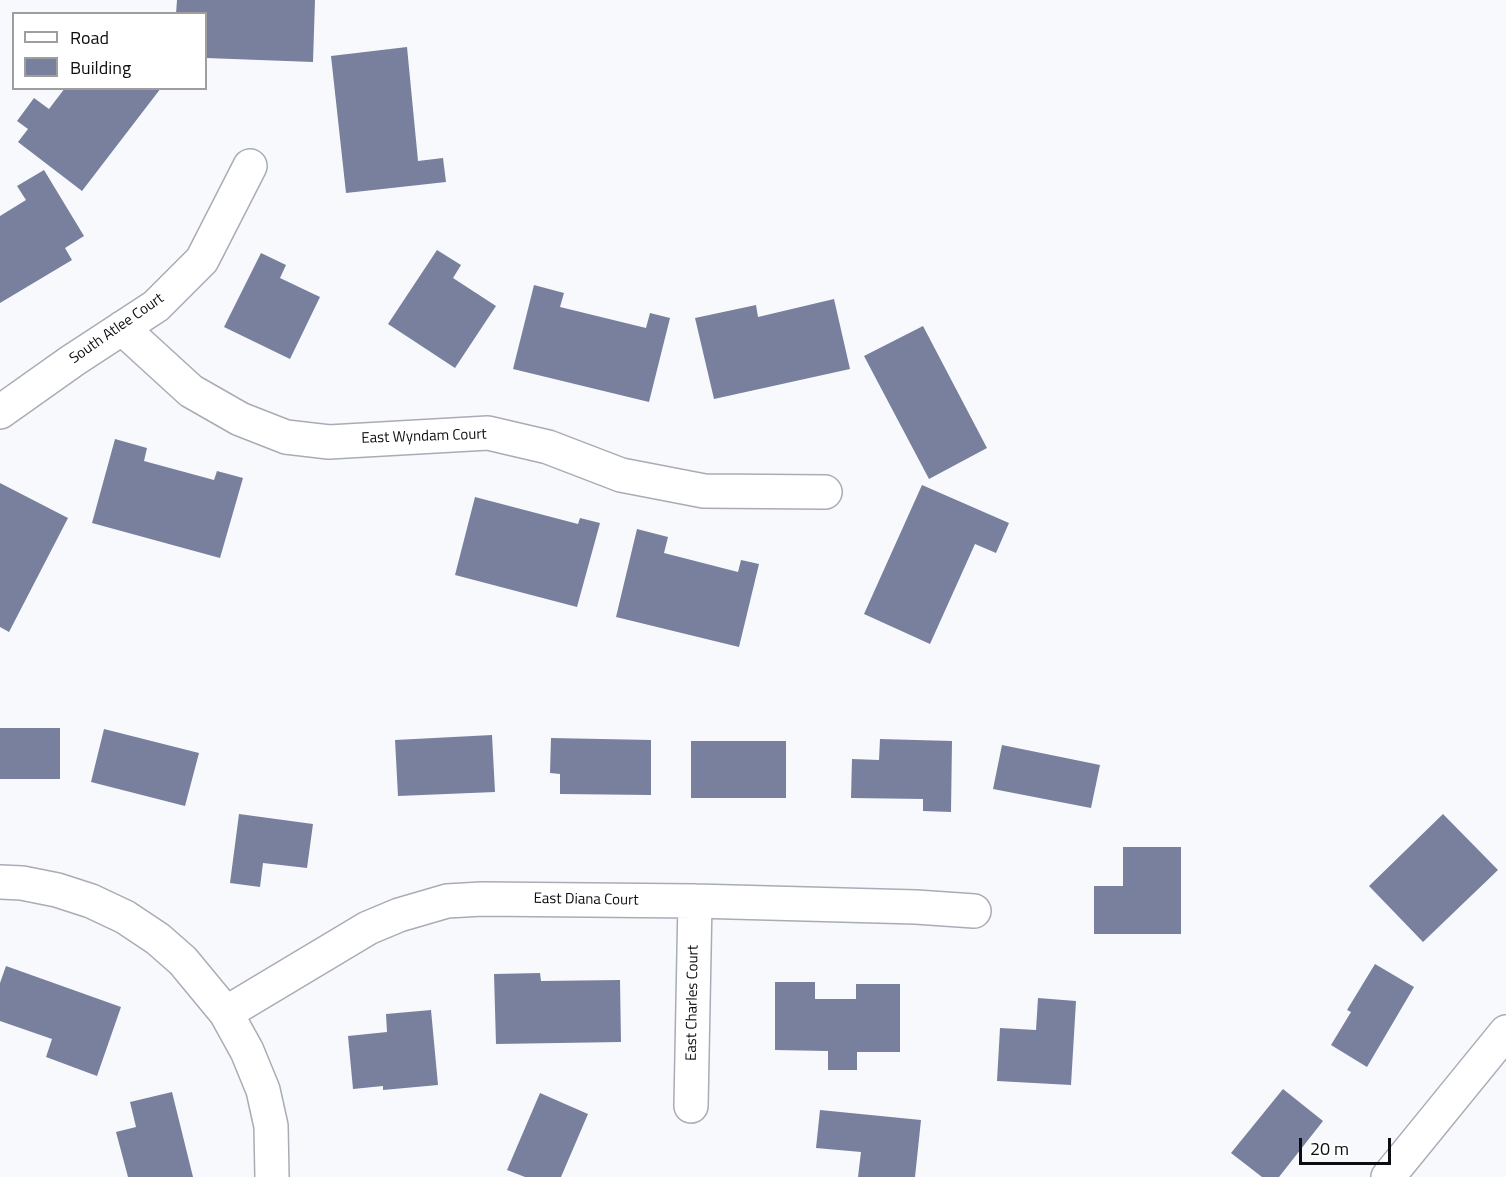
<!DOCTYPE html>
<html>
<head>
<meta charset="utf-8">
<style>
  body { margin:0 }
  #map { position:relative; width:1506px; height:1177px; overflow:hidden; background:#f8f9fd; font-family:"Titillium Web",sans-serif }
  canvas { display:block }
  .legend { position:absolute; left:12px; top:12px; width:195px; height:78px; box-sizing:border-box; background:#fff; border:2px solid #9e9e9f; margin:0; padding:8px 10px; list-style:none; font-size:18px; color:#0c0d10 }
  .legend li { display:flex; align-items:center; gap:12px; height:30px }
  .legend b { width:30px; border:2px solid #9e9e9f }
  .scale { position:absolute; left:1299px; top:1138px; width:92px; height:27px; box-sizing:border-box; border:3px solid #0c0d10; border-top:0; padding-left:8px; font-size:18px; line-height:21px; white-space:nowrap; color:#0c0d10; -webkit-text-stroke:4px #fff; paint-order:stroke }
</style>
</head>
<body>
<div id="map">
<canvas width="1506" height="1177"></canvas>
<ul class="legend">
<li><b style="height:8px;background:#fff"></b>Road</li>
<li><b style="height:16px;background:#78809d"></b>Building</li>
</ul>
<div class="scale">20 m</div>
</div>
<script>
const c = document.querySelector('canvas').getContext('2d');
c.lineJoin = 'round';
function paint(path, color) {
  c.fillStyle = color;
  c.fill(path, 'evenodd');
}
function poly(rows) {
  const path = new Path2D();
  for (const r of rows) {
    path.moveTo(r[0], r[1]);
    for (let i = 2; i < r.length; i += 2) path.lineTo(r[i], r[i + 1]);
  }
  return path;
}
function strokePath(path, color, width, dash) {
  c.strokeStyle = color;
  c.lineWidth = width;
  c.lineCap = dash ? 'butt' : 'round';
  c.setLineDash(dash || []);
  c.stroke(path);
}
function drawText(font, color, halo, rows, align = 'center') {
  c.font = font + ' "Titillium Web",sans-serif';
  c.lineWidth = 4.5;
  c.setLineDash([]);
  c.textBaseline = 'middle';
  c.strokeStyle = halo;
  c.fillStyle = color;
  for (const [text, x, y, turn = 0] of rows) {
    c.save();
    c.translate(x, y);
    c.rotate((+turn || 0) * Math.PI / 180);
    c.textAlign = isNaN(turn) ? turn : align;
    if (halo) c.strokeText(text, 0, 0);
    c.fillText(text, 0, 0);
    c.restore();
  }
}
const building = poly([
  [177,0,315,0,313,62,206,58,206,14,176,14],
  [407,47,418,161,443,158,446,182,346,193,331,56],
  [65,88,161,88,82,191,18,142,28,129,17,121,34,98,49,109],
  [44,170,84,236,65,248,72,260,0,303,0,216,26,200,17,186],
  [437,250,461,265,453,278,496,306,455,368,388,324],
  [261,253,286,265,280,278,320,297,290,359,224,327],
  [534,285,564,293,560,307,646,328,650,313,670,318,649,402,513,369],
  [834,299,850,369,714,399,695,318,756,305,758,317],
  [923,326,987,448,929,479,864,356],
  [115,439,147,448,144,461,214,480,217,471,243,478,220,558,92,523],
  [0,483,68,518,9,632,0,627],
  [922,485,1009,523,996,553,975,544,930,644,864,614],
  [475,497,578,524,580,518,600,523,577,607,455,575],
  [637,529,668,537,664,553,738,572,741,560,759,564,739,647,616,617],
  [0,728,60,728,60,779,0,779],
  [104,729,199,753,185,806,91,782],
  [492,735,495,792,398,796,395,740],
  [551,738,651,740,651,795,560,794,560,774,550,773],
  [880,739,952,741,951,812,923,811,923,799,851,798,852,759,879,760],
  [691,741,786,741,786,798,691,798],
  [1002,745,1100,765,1091,808,993,789],
  [239,814,313,824,307,868,263,863,260,887,230,883],
  [1443,814,1498,870,1423,942,1369,886],
  [1123,847,1181,847,1181,934,1094,934,1094,886,1123,886],
  [1375,964,1414,987,1367,1067,1331,1045,1351,1012,1347,1010],
  [6,966,121,1007,97,1076,46,1057,52,1039,0,1021,0,983],
  [540,973,541,981,620,980,621,1042,496,1044,494,974],
  [775,982,815,982,815,999,856,999,856,984,900,984,900,1052,857,1052,857,1070,828,1070,828,1051,775,1050],
  [1038,998,1076,1001,1071,1085,997,1081,1000,1028,1036,1030],
  [431,1010,438,1085,383,1090,383,1086,353,1089,348,1036,387,1032,386,1014],
  [1283,1089,1323,1121,1279,1177,1262,1177,1231,1153],
  [172,1092,193,1177,128,1177,116,1132,136,1127,130,1102],
  [540,1093,588,1114,561,1177,525,1177,507,1170],
  [820,1110,921,1120,915,1177,858,1177,861,1152,816,1148]
]);
const minor = poly([
  [122,328,191,391,240,419,286,437,329,442,488,433,548,447,621,475,704,491,825,492],
  [0,412,72,361,156,306,202,260,250,166],
  [0,882,22,883,57,890,91,901,125,917,158,939,183,961,226,1013,247,1051,263,1090,271,1126,272,1177],
  [226,1013,368,928,399,915,447,901,482,899,695,901,916,907,974,911],
  [691,1106,695,901],
  [1388,1177,1506,1032]
]);
const streetNames = [
  ["South Atlee Court",117,329,-35],
  ["East Wyndam Court",424,437,-2],
  ["East Diana Court",586,900,1],
  ["East Charles Court",693,1003,-89]
];
paint(building, '#78809d');
strokePath(minor, '#a9acb5', 36);
strokePath(minor, '#fff', 33);
drawText('15px', '#0c0d10', '#fff', streetNames);
</script>
</body>
</html>
